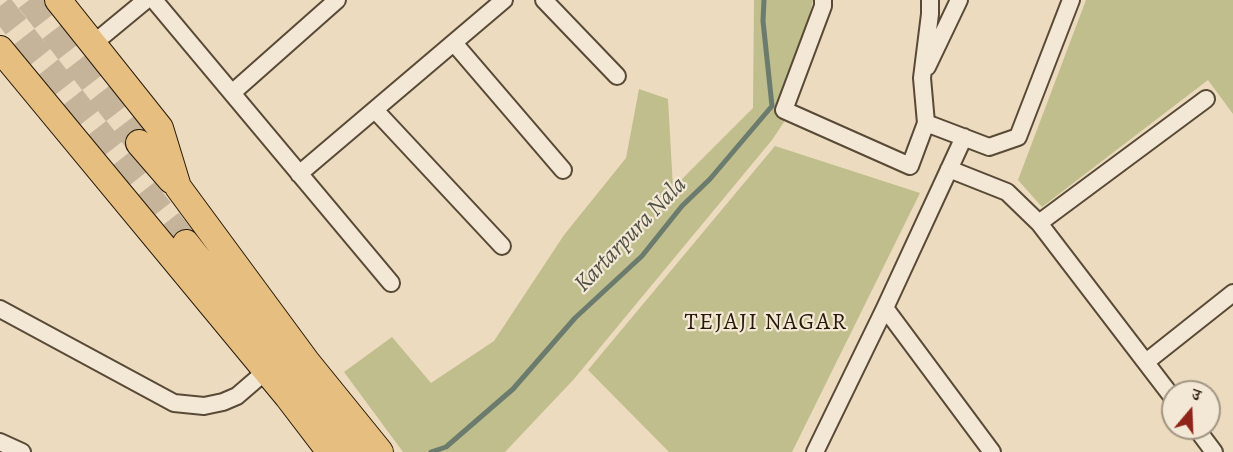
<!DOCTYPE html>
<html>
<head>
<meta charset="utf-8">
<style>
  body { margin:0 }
  #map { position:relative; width:1233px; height:452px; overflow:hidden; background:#ecdbbe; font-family:Alegreya,"Noto Serif Devanagari",serif }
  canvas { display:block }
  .north { position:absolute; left:1161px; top:380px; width:60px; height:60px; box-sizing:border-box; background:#f3e8d5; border:2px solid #a19683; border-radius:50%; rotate:19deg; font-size:16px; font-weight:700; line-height:24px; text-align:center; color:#271a09 }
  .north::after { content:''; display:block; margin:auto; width:21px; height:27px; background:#8f2418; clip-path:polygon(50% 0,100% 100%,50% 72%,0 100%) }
</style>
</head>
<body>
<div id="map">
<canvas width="1233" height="452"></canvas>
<div class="north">उ</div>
</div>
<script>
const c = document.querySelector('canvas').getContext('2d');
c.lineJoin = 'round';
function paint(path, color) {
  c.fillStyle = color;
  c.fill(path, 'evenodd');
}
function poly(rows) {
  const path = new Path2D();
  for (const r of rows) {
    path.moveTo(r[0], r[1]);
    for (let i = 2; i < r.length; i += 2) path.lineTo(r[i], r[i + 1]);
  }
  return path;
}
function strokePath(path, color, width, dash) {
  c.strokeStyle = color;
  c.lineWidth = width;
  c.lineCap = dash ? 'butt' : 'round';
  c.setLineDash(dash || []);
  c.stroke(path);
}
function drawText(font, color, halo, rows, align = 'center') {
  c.font = font + ' Alegreya,serif';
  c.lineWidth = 4.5;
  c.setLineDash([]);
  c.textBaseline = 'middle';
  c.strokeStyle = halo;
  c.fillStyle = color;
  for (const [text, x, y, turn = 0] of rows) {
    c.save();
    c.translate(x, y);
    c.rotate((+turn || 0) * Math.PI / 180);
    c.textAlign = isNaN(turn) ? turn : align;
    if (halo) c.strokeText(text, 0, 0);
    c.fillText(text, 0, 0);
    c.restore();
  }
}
const green = poly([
  [754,0,813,0,784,122,772,140,574,379,505,452,403,452,344,372,392,337,431,383,494,341,564,235,626,158,639,89,668,99,673,188,753,108],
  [1086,0,1233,0,1233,114,1208,80,1042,207,1018,180],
  [775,146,920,193,792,452,669,452,588,370]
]);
const stream = poly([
  [431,452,446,447,513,389,575,318,642,256,682,206,710,179,772,106,763,21,764,0]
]);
const primaryTunnel = poly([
  [29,0,139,143],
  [0,6,186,243]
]);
const minor = poly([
  [154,0,391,283],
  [544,0,617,76],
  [823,0,823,6,784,110,910,166,926,123,989,147,1018,137,1071,0],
  [94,43,146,0],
  [454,43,563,170],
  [927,67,959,0],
  [232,93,337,0],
  [375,110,502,246],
  [926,123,922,78,930,14,930,0],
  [949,169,1007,192,1039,223,1173,398],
  [299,174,504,0],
  [1039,223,1206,99],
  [885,308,992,452],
  [0,309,174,403,204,406,223,402,237,396,266,371],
  [1146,362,1233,293],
  [1196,428,1214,452],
  [0,442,22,452],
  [815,452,885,308,964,137]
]);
const primary = poly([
  [58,0,160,128,178,187,307,362,380,452],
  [0,49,288,397,330,452],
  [139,143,171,180],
  [186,243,353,452]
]);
const waterNames = [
  ["Kartarpura Nala",631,235,-46]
];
const neighbourhoodNames = [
  ["TEJAJI NAGAR",766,323]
];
paint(green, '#bfbe8c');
strokePath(stream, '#6b7b6d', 5);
strokePath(primaryTunnel, '#c5b49a', 26, [26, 13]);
strokePath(minor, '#584a36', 20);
strokePath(primary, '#271a09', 28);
strokePath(minor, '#f3e8d5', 16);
strokePath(primary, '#e6be7f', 26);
drawText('italic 24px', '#4f5243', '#f3e8d5', waterNames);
c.letterSpacing = '1.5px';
drawText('24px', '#271a09', '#f3e8d5', neighbourhoodNames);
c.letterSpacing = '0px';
</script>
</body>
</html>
